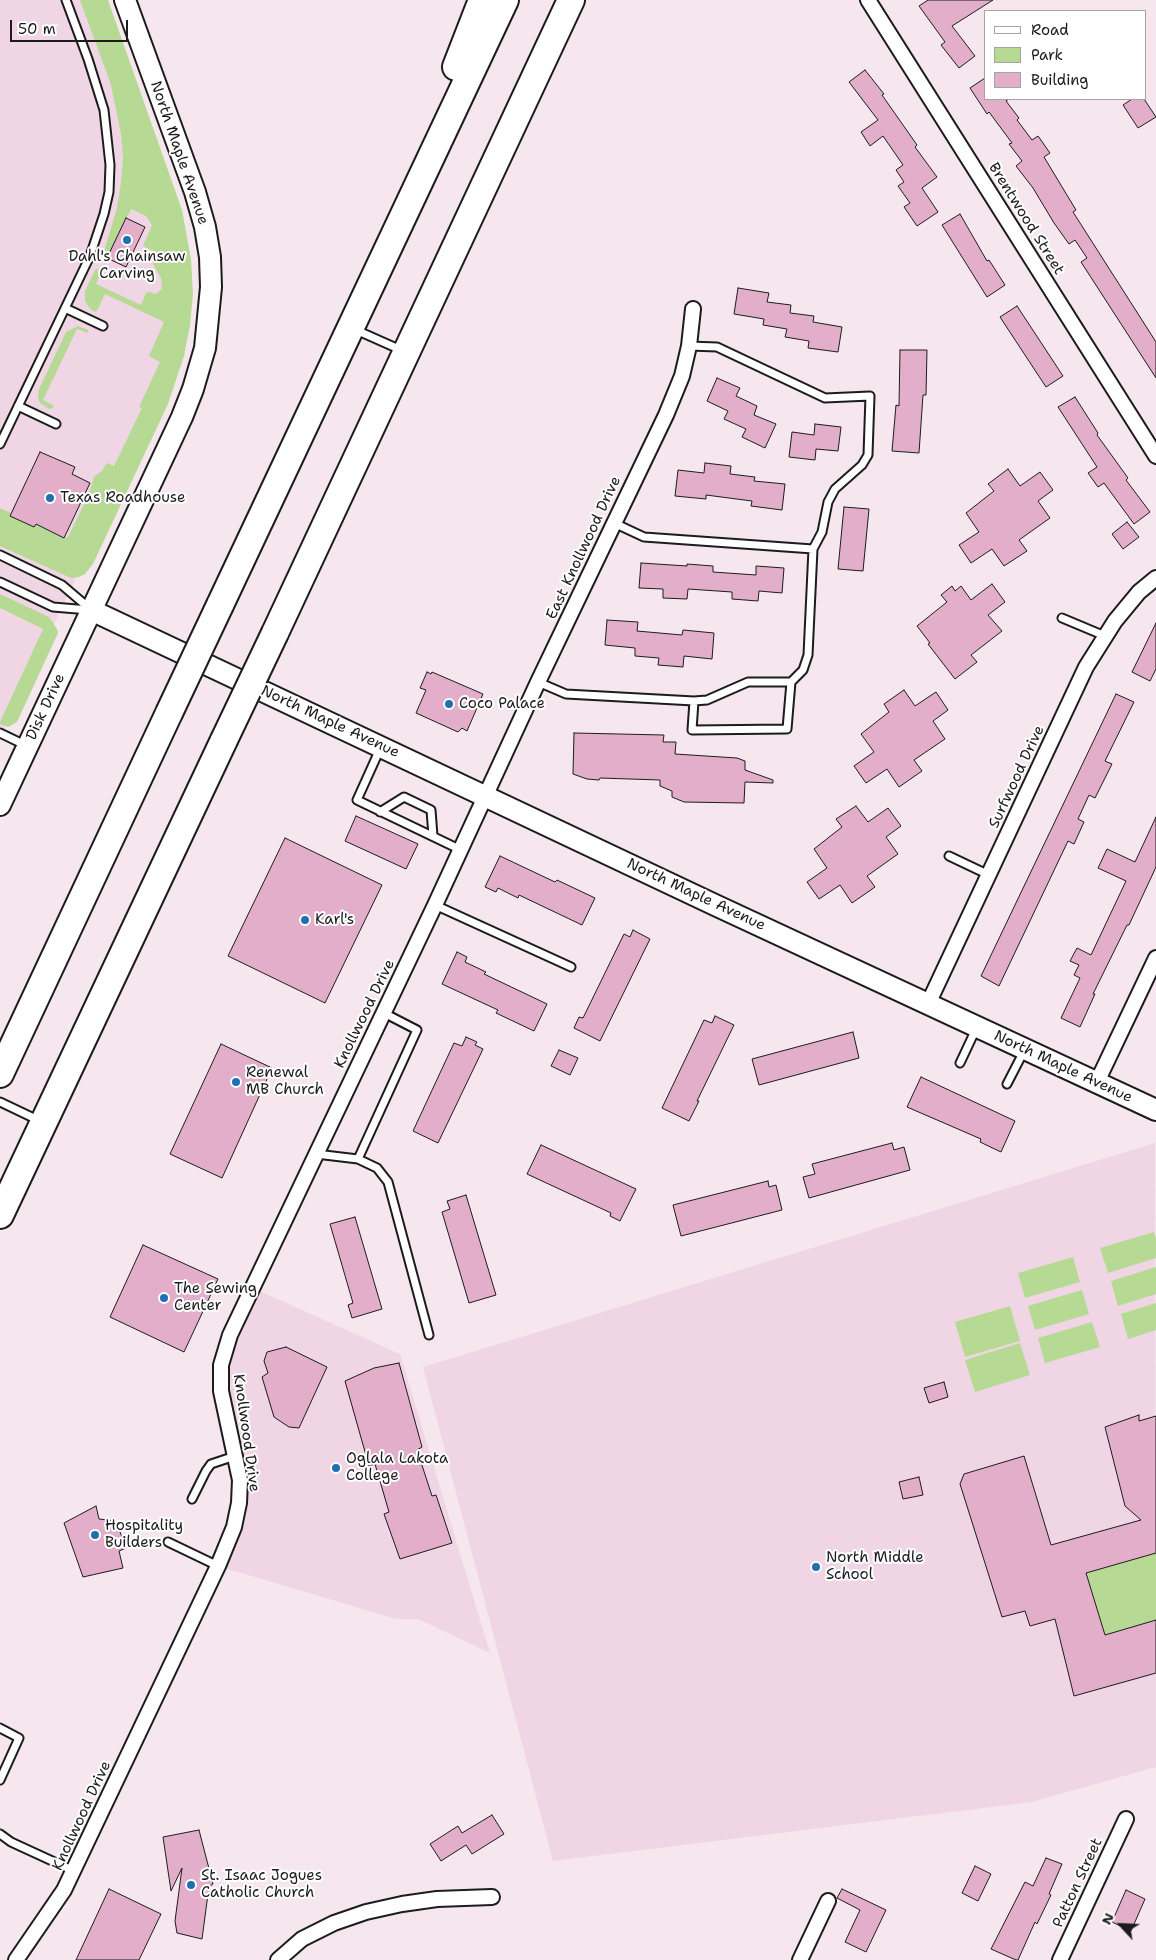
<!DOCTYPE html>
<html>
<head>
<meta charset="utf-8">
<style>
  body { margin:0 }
  #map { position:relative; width:1156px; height:1960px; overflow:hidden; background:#f6e7ef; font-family:"Shantell Sans",sans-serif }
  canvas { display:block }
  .legend { position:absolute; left:984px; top:10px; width:162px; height:90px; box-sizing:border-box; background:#fff; border:1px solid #a4a4a4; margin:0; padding:6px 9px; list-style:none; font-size:15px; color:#1c1c1c }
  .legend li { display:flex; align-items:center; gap:10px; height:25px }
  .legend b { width:25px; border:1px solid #a4a4a4 }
  .north { position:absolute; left:1096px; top:1900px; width:50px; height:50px; -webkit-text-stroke:4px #fff; paint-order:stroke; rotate:295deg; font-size:14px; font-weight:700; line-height:20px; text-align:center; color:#1c1c1c }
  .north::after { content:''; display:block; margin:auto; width:18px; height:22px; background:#1c1c1c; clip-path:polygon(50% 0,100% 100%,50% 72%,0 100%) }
  .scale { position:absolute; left:10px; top:20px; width:118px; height:22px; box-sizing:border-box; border:2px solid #1c1c1c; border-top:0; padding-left:6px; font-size:15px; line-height:18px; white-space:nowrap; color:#1c1c1c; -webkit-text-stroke:4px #fff; paint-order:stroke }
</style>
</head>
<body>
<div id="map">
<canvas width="1156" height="1960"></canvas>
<ul class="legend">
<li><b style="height:6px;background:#fff"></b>Road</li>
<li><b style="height:14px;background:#b6da94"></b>Park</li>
<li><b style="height:14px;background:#e2aec9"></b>Building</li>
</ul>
<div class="north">N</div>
<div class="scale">50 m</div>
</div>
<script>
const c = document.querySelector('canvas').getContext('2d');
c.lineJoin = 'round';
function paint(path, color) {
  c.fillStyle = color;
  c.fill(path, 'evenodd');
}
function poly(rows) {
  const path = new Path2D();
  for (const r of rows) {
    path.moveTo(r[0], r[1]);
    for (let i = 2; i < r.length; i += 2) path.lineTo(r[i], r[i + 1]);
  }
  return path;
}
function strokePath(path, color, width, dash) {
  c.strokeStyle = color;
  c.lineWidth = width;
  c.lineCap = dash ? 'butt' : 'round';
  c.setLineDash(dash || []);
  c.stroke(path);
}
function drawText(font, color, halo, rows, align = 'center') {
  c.font = font + ' "Shantell Sans",sans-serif';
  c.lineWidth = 4;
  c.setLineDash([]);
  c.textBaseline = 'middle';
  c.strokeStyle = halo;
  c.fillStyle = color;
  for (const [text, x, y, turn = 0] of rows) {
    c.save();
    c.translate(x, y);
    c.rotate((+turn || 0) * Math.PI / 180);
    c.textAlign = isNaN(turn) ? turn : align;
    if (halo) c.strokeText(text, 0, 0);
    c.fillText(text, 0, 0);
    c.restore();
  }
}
const built = poly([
  [0,0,96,0,181,317,83,563,0,739],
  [1155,1143,1156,1767,1032,1802,553,1861,423,1367],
  [253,1288,400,1354,490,1653,418,1619,396,1619,218,1566,239,1503,221,1365]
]);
const green = poly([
  [80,0,108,0,182,210,191,259,193,294,190,325,184,356,168,404,93,564,85,574,79,577,71,578,0,546,0,508,11,513,10,516,34,527,36,524,64,538,68,537,89,494,94,477,102,471,107,463,114,466,142,408,139,407,160,362,149,356,164,322,105,294,97,311,95,312,90,309,85,301,85,291,95,270,97,269,102,271,96,284,141,305,146,293,150,292,156,294,162,289,161,278,153,264,157,255,155,252,143,246,152,225,146,216,131,209,110,253,104,251,117,208,121,182,123,159,121,134,111,85],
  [78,326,88,330,88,333,77,329,43,400,53,405,53,408,49,409,40,403,38,397,39,389,66,332],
  [0,594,49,617,57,629,58,633,17,722,8,727,0,724,0,722,43,629,0,608],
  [1154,1232,1156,1238,1156,1258,1108,1273,1100,1248],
  [1073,1257,1080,1282,1025,1298,1018,1273],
  [1156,1267,1156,1294,1118,1306,1111,1281],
  [1082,1290,1089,1314,1035,1330,1028,1306],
  [1156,1303,1156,1330,1128,1339,1121,1314],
  [1010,1306,1020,1341,965,1357,955,1322],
  [1092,1322,1100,1347,1045,1363,1038,1338],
  [1020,1343,1030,1375,975,1392,965,1360],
  [1156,1553,1156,1620,1105,1635,1086,1573]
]);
const building = poly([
  [928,0,993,0,952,26,975,56,959,68,941,45,945,42,919,6,928,0],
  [865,70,884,94,882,95,917,145,915,147,937,177,922,188,938,212,917,226,904,207,910,203,898,186,904,182,896,170,903,165,883,136,870,146,861,132,878,120,849,82,865,70],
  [985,78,985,99,1009,99,1006,101,1019,118,1017,120,1032,140,1038,136,1050,153,1044,157,1076,210,1073,212,1156,342,1156,378,1081,262,1087,258,1075,240,1069,244,1054,223,1033,188,1016,166,1022,161,1009,144,1012,143,989,112,987,114,970,88,985,78],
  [1132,99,1144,99,1156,117,1138,128,1123,105,1132,99],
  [960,214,987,261,989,260,1005,285,987,297,942,225,960,214],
  [126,218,145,227,126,267,107,258,126,218],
  [738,288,769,293,767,302,791,305,790,313,814,316,813,322,842,327,838,352,808,348,809,341,785,337,787,329,763,325,764,319,734,314,738,288],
  [1017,306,1063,376,1046,387,1000,317,1017,306],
  [900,350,927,350,926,395,923,395,919,453,892,451,896,405,899,406,900,350],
  [717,378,740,388,736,396,757,406,754,415,776,424,765,448,742,437,746,429,724,419,728,411,707,401,717,378],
  [1075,397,1098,433,1097,435,1128,478,1126,480,1150,512,1134,524,1104,483,1098,487,1088,473,1097,467,1058,407,1075,397],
  [815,424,841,427,838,451,816,449,815,460,789,457,792,432,814,435,815,424],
  [40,452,75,467,72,474,90,483,64,538,36,524,34,527,10,516,40,452],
  [705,463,731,466,730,474,755,477,754,481,785,484,782,510,751,506,752,501,706,495,706,499,675,496,678,470,704,473,705,463],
  [1008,469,1020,486,1040,472,1053,490,1038,501,1050,518,1019,540,1027,551,1004,566,992,549,971,563,959,545,979,532,966,513,994,491,988,484,1008,469],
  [844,507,869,509,863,571,838,569,844,507],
  [1127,522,1139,537,1123,549,1112,534,1127,522],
  [641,563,687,566,687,564,713,566,713,572,756,575,756,566,784,568,782,593,759,591,758,601,732,599,732,592,688,589,687,599,663,598,663,589,639,588,641,563],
  [992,584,1005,602,988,615,1002,631,971,655,977,662,955,679,928,644,930,643,917,626,947,602,941,595,952,586,955,591,961,586,971,600,992,584],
  [607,620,638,622,637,631,682,635,683,630,714,633,712,659,684,656,683,667,658,665,659,658,635,656,635,648,605,645,607,620],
  [1156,623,1156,669,1150,681,1132,672,1156,623],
  [427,672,431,674,432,672,483,694,467,731,462,728,458,732,416,713,426,690,420,688,427,672],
  [904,690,915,706,936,692,948,710,933,721,945,739,914,760,922,771,899,787,887,769,866,783,854,766,874,752,861,734,889,712,884,704,904,690],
  [1116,694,1134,702,1105,761,1112,764,1095,798,1089,795,1078,819,1084,822,1074,844,1068,841,999,986,981,976,1116,694],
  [574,733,664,735,663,742,676,742,675,754,737,758,745,761,745,770,773,780,773,783,745,782,744,803,684,802,672,797,672,791,660,786,660,780,600,778,599,780,587,779,573,774,574,733],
  [856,806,868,822,888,808,901,826,886,837,898,854,867,876,875,887,852,903,840,885,819,899,807,882,827,868,814,849,842,827,836,819,856,806],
  [356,816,418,844,406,869,345,841,356,816],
  [1156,817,1156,867,1129,925,1127,925,1093,994,1095,994,1080,1027,1061,1018,1080,978,1074,975,1079,965,1070,961,1077,948,1091,955,1126,881,1098,868,1107,849,1135,862,1156,817],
  [285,838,382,885,325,1003,228,956,285,838],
  [500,856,555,882,557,880,595,898,582,925,519,895,518,898,498,888,496,892,485,887,500,856],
  [633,930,650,939,600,1041,574,1028,579,1017,583,1018,624,934,630,937,633,930],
  [457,952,467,957,465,962,486,972,484,974,547,1004,534,1031,496,1013,498,1010,442,984,457,952],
  [715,1016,734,1025,697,1101,699,1101,689,1121,662,1108,704,1020,712,1023,715,1016],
  [853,1032,859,1058,759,1085,752,1059,853,1032],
  [466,1037,477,1042,475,1045,483,1049,438,1143,413,1131,454,1043,462,1046,466,1037],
  [221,1044,272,1068,222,1178,170,1154,221,1044],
  [559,1050,578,1058,570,1075,551,1066,559,1050],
  [921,1077,1015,1121,1001,1152,980,1142,981,1139,907,1107,921,1077],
  [892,1143,894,1150,904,1147,910,1170,809,1198,803,1177,815,1174,812,1164,892,1143],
  [541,1145,636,1189,620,1221,610,1216,611,1213,527,1174,541,1145],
  [768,1181,769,1187,776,1185,782,1210,681,1236,673,1205,768,1181],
  [466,1195,496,1295,469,1303,442,1212,450,1209,447,1201,466,1195],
  [355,1217,382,1309,352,1318,348,1305,353,1303,330,1224,355,1217],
  [143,1245,218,1279,184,1352,110,1317,143,1245],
  [286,1347,327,1367,299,1428,289,1427,274,1417,262,1377,268,1373,264,1361,267,1352,286,1347],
  [399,1363,422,1447,417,1450,432,1496,436,1495,452,1543,400,1559,384,1514,389,1512,375,1464,369,1466,345,1381,374,1368,399,1363],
  [944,1382,948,1397,929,1403,924,1388,944,1382],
  [1139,1415,1139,1421,1156,1416,1156,1553,1086,1573,1105,1635,1156,1620,1156,1673,1074,1696,1055,1619,1030,1626,1025,1611,1002,1617,960,1484,964,1474,1024,1456,1051,1545,1141,1520,1125,1506,1105,1427,1139,1415],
  [919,1477,923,1495,903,1499,899,1482,919,1477],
  [96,1506,99,1519,116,1521,126,1548,119,1551,123,1568,83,1577,64,1523,96,1506],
  [492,1815,504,1834,472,1854,466,1845,441,1861,430,1844,458,1826,462,1833,492,1815],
  [199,1830,213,1884,210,1886,211,1894,208,1894,202,1939,177,1933,175,1921,182,1868,171,1891,163,1837,199,1830],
  [1046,1858,1062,1864,1049,1894,1051,1895,1037,1924,1035,1922,1018,1960,1016,1960,991,1949,1025,1882,1033,1886,1046,1858],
  [975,1866,991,1874,978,1901,962,1893,975,1866],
  [109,1889,161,1914,139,1960,76,1960,109,1889],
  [842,1889,886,1910,866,1952,845,1942,860,1910,837,1898,842,1889],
  [1126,1890,1145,1899,1131,1931,1112,1922,1126,1890]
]);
const lane = poly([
  [65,308,103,326],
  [356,330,401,350],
  [18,406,56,424],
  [0,444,90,256,104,214,109,192,110,165,104,110,88,59,66,0],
  [614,523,644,537,813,549],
  [0,555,62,585,89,608],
  [0,582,53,607,89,610],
  [1062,618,1105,636],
  [538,682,566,694,694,701,707,700,748,682,791,682,803,670,808,655,813,549,822,532,828,502,835,489,862,465,868,455,870,396,825,398,717,347,689,346],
  [694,701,692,730,787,729,791,682],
  [0,733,27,746],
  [380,749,357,800,461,850],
  [380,812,404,797,431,810,433,836],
  [949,856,989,875],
  [435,905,571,967],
  [960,1063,976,1029],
  [1007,1084,1024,1051],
  [0,1102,40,1121],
  [316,1154,358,1159,377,1168,388,1182,429,1335],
  [358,1159,417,1030,384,1013],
  [192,1499,206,1471,211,1464,235,1456],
  [168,1542,218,1566],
  [0,1728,19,1738,0,1780],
  [0,1834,11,1842,74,1871]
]);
const street = poly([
  [868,0,1156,456],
  [928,1004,1086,667,1115,621,1139,592,1156,578],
  [1097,1082,1156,958],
  [16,1960,64,1890,218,1566,234,1527,239,1503,240,1480,221,1391,221,1365,230,1335,435,905,538,682,666,415,682,376,689,346,693,309],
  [278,1960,302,1939,334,1923,366,1912,402,1904,437,1899,492,1897],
  [800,1960,828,1901],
  [1060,1960,1126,1819]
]);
const secondary = poly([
  [91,610,715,905,1156,1110],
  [0,805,182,417,193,389,205,348,211,287,210,257,205,227,195,192,125,0]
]);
const highway = poly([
  [456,67,482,0],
  [220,605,505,0],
  [275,633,571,0],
  [0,1074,169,713],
  [0,1215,224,740]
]);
const highwayBridge = poly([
  [169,713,220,605],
  [224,740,275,633]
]);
const markers = [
  [127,240,5,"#1f6fb2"],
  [50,498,5,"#1f6fb2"],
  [449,704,5,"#1f6fb2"],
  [305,920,5,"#1f6fb2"],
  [236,1082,5,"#1f6fb2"],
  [164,1298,5,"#1f6fb2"],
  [336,1468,5,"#1f6fb2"],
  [95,1535,5,"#1f6fb2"],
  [816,1567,5,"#1f6fb2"],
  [191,1885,5,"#1f6fb2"]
];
const streetNames = [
  ["North Maple Avenue",179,153,71],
  ["Brentwood Street",1026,219,58],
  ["East Knollwood Drive",584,548,-65],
  ["Disk Drive",46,707,-65],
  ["North Maple Avenue",330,722,25],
  ["Surfwood Drive",1017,777,-65],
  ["North Maple Avenue",696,895,25],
  ["Knollwood Drive",365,1014,-64],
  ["North Maple Avenue",1063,1067,25],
  ["Knollwood Drive",246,1433,82],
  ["Knollwood Drive",82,1816,-65],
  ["Patton Street",1078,1883,-65]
];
const poiNames = [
  ["Dahl's Chainsaw",127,257,"center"],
  ["Carving",127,274,"center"],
  ["Texas Roadhouse",60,498],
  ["Coco Palace",459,704],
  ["Karl's",315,920],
  ["Renewal",246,1073],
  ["MB Church",246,1090],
  ["The Sewing",174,1289],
  ["Center",174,1306],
  ["Oglala Lakota",346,1459],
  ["College",346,1476],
  ["Hospitality",105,1526],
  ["Builders",105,1543],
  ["North Middle",826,1558],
  ["School",826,1575],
  ["St. Isaac Jogues",201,1876],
  ["Catholic Church",201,1893]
];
paint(built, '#f0d6e4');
paint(green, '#b6da94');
paint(building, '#e2aec9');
strokePath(building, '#1c1c1c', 1);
strokePath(lane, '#1c1c1c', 11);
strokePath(street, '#1c1c1c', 18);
strokePath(secondary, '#1c1c1c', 24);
strokePath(highway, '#1c1c1c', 30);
strokePath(lane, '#fff', 7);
strokePath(street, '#fff', 14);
strokePath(secondary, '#fff', 20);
strokePath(highway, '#fff', 26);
strokePath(highwayBridge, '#1c1c1c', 30, []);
strokePath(highwayBridge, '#fff', 26);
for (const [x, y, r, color] of markers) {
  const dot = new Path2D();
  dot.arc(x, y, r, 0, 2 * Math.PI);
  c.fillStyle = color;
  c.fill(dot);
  strokePath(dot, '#fff', 2);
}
drawText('15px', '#1c1c1c', '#fff', streetNames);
drawText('15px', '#1c1c1c', '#fff', poiNames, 'left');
</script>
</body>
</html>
